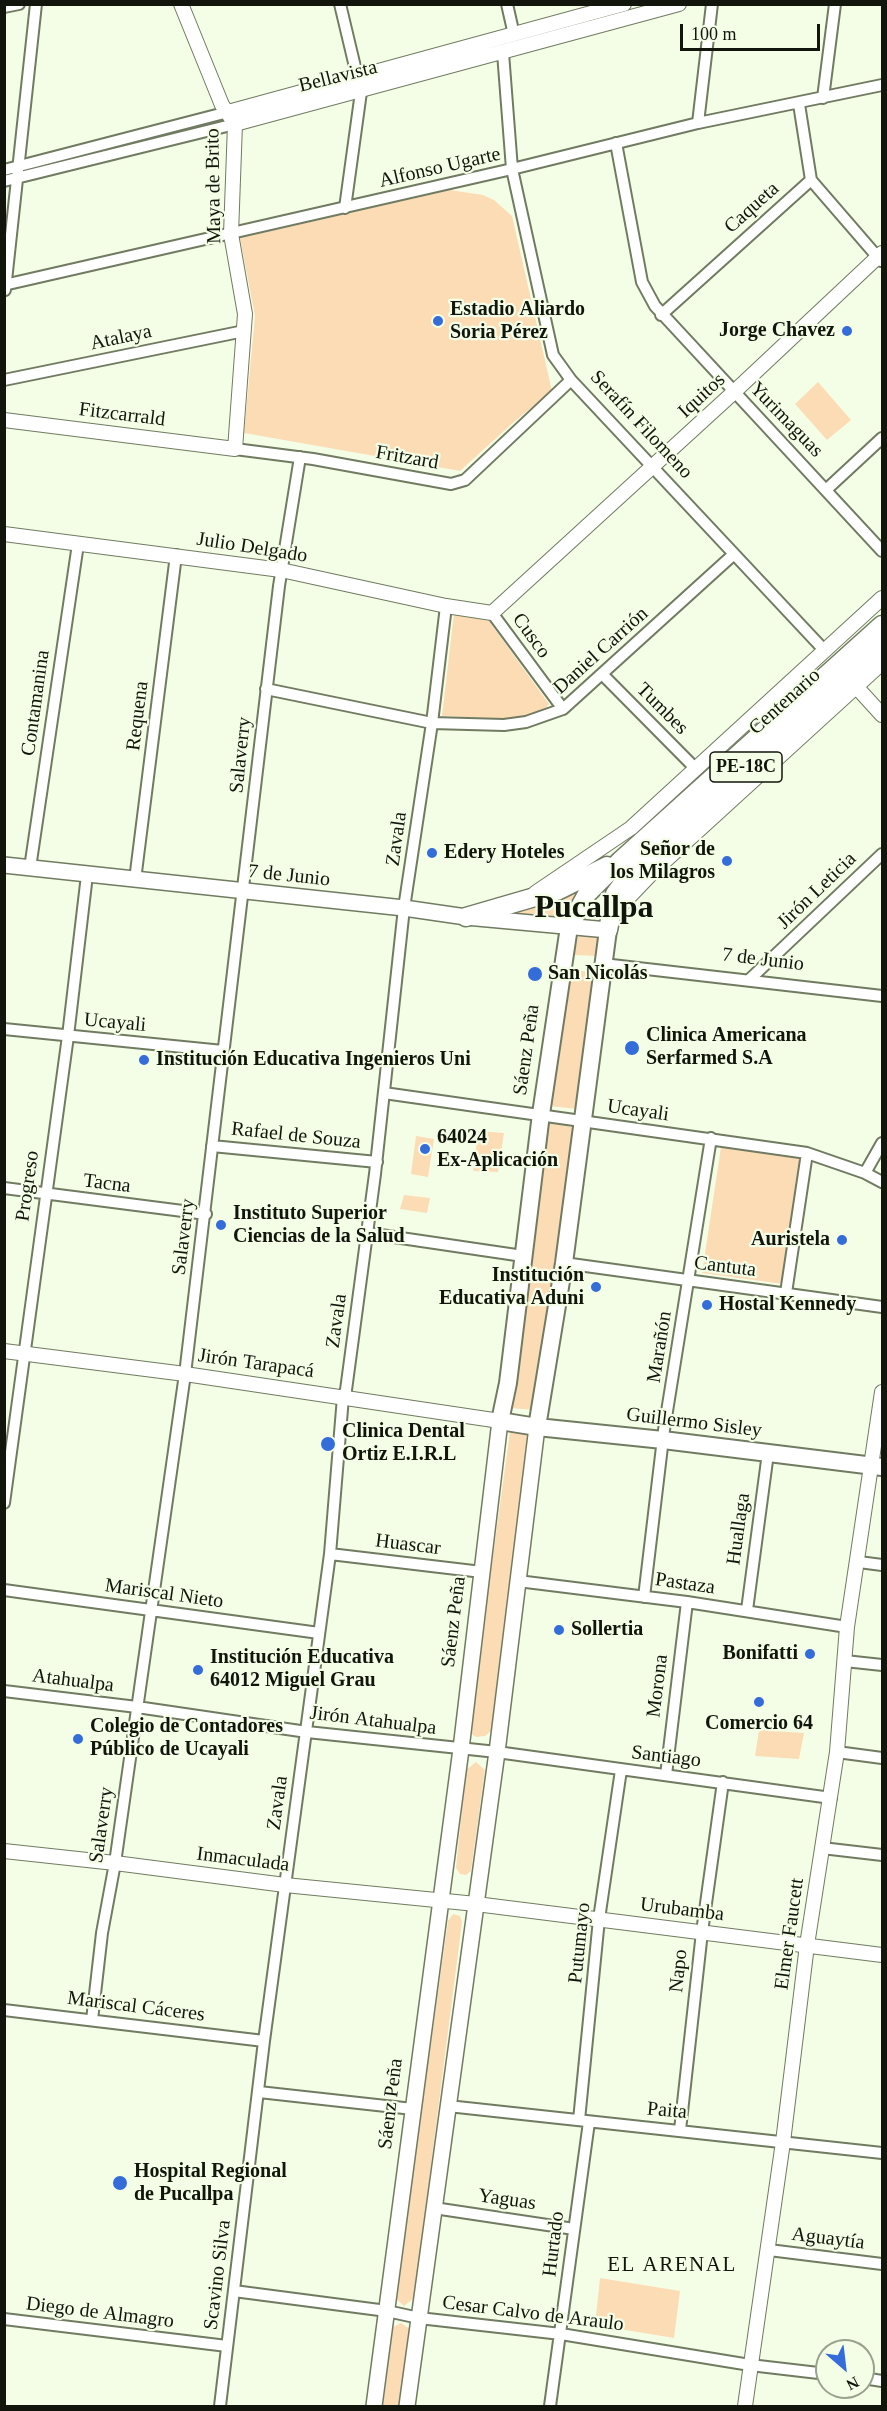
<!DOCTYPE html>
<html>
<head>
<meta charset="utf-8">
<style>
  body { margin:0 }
  #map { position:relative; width:887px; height:2411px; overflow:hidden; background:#f4fee7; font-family:"Times New Roman",serif }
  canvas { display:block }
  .frame { position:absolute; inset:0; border:6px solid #11150b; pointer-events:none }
  .north { position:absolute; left:815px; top:2339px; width:60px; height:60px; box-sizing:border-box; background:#f4fee7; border:2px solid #99a18f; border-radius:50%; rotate:152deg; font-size:16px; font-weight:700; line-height:24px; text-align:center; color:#11150b }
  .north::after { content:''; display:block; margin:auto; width:21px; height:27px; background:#346cda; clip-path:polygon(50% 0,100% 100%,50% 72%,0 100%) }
  .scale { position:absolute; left:680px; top:24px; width:140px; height:27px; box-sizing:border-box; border:3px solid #11150b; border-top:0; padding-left:8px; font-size:18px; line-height:21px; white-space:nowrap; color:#11150b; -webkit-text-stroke:4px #f4fee7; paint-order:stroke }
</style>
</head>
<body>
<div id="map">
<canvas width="887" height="2411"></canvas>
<div class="frame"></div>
<div class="north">N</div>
<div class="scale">100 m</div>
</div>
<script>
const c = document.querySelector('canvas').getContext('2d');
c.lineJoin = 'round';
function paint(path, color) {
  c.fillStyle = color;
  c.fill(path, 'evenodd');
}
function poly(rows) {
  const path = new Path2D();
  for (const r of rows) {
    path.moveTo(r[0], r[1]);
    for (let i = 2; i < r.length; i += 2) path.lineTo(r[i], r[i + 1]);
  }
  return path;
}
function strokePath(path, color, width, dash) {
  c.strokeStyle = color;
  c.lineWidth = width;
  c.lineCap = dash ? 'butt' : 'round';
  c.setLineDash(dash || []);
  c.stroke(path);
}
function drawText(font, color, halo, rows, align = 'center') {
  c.font = font + ' "Times New Roman",serif';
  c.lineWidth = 4.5;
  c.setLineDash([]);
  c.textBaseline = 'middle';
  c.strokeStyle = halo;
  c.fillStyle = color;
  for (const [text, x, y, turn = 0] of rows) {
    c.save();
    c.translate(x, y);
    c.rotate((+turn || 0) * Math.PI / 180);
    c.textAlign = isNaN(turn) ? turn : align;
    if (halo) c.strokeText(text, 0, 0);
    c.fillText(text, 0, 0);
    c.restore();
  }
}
const green = poly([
  [450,190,483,195,494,200,512,216,552,391,515,421,460,471,244,433,255,316,240,238],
  [818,382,851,420,827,440,795,404],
  [454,613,489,621,549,704,544,711,508,719,442,716],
  [585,884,567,921,513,914],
  [579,934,602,936,599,956,574,955],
  [568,970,596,972,577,1109,549,1106],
  [547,1120,574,1128,534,1410,511,1408],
  [478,1131,504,1133,498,1172,473,1171],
  [416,1136,434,1139,428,1177,411,1174],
  [721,1147,802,1159,783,1284,702,1273],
  [404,1195,430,1198,427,1213,400,1209],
  [511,1424,530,1426,491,1731,485,1736,476,1737,469,1732],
  [759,1730,804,1733,799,1759,755,1756],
  [476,1762,485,1770,471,1871,466,1875,460,1874,456,1868,466,1770],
  [453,1914,460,1916,462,1922,414,2298,404,2306,395,2298,448,1921],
  [600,2278,680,2291,674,2338,595,2325],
  [401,2323,410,2329,399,2406,383,2406,393,2327]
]);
const minor = poly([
  [340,4,361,92,345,208],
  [507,4,514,35],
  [4,7,19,4],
  [503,53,512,169,553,355,571,380,825,651],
  [823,98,835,4],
  [698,123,712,4],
  [616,143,642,282,655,306,882,551],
  [4,170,228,112],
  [811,180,881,261],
  [4,181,235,124],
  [4,285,512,169,698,123,882,85],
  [5,290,36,4],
  [661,315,811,180,799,104],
  [4,380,244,331],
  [235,449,313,459,451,484,465,480,571,380],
  [827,489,882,438],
  [492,613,563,709],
  [603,675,696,769],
  [266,689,432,723,504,725,526,722,563,709,734,554],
  [30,868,78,544],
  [135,880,176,555],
  [603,964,882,996],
  [750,979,882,854],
  [4,1029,223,1051],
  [384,1093,807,1153,865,1173,882,1182],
  [212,1146,377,1162],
  [865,1173,882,1143],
  [4,1188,206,1214],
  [367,1233,523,1256],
  [564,1263,882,1307],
  [786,1293,807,1153],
  [4,1503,68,1036,87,875],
  [330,1554,482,1572],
  [859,1562,882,1565],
  [518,1581,687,1602,847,1627],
  [4,1590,319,1633],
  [644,1597,664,1430,711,1138],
  [747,1610,768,1453],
  [845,1661,882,1665],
  [4,1691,137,1707,307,1732,497,1752,831,1798],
  [837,1752,882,1758],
  [666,1775,687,1602],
  [822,1848,882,1855],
  [4,2010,264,2041],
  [92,2020,102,1933,115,1863,185,1374,279,586,300,457],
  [259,2092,413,2109],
  [448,2106,882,2153],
  [579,2120,599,1919,621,1770],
  [680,2130,702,1932,723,1782],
  [434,2208,574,2229],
  [769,2250,882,2264],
  [234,2291,387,2311,419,2318,561,2334,750,2365,827,2374],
  [4,2319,227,2346],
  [863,2378,882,2381],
  [220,2406,264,2041,330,1554,343,1397,346,1390,375,1174,404,908,432,723,446,606],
  [550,2406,589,2122]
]);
const tertiary = poly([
  [228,112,624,4],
  [235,124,679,4],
  [4,420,235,449,245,314,231,234,235,124,222,105,181,4],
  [4,534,281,570,446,606,492,613,734,392,882,253],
  [851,681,882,715],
  [535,893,631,828,882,598],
  [611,916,655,870,882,663],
  [4,1351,185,1374,500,1421],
  [4,1851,115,1863,285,1885,476,1904,882,1955],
  [745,2406,783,2142,807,1945,837,1752,847,1627,882,1392]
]);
const secondary = poly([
  [4,865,404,908,466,917,608,930],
  [374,2406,461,1749,500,1421],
  [407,2406,497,1752,537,1427]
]);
const primary = poly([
  [569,927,541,1114,508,1383,500,1421,537,1427,663,1440,882,1467],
  [537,1427,564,1263,608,930]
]);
const trunk = poly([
  [466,917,559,890,607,866],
  [569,927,587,894,620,861,882,625],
  [608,930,615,894,633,869,882,645]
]);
const markers = [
  [438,321,6,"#346cda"],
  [847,331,6,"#346cda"],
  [432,853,6,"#346cda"],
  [727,861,6,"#346cda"],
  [535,974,8,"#346cda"],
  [632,1048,8,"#346cda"],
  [144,1060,6,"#346cda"],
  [425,1149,6,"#346cda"],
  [221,1225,6,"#346cda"],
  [842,1240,6,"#346cda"],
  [596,1287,6,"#346cda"],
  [707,1305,6,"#346cda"],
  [328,1444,8,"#346cda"],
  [559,1630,6,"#346cda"],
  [810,1654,6,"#346cda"],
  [198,1670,6,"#346cda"],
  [759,1702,6,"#346cda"],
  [78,1739,6,"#346cda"],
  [120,2183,8,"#346cda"]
];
const shields = [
  [746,767,72]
];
const shieldNames = [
  ["PE-18C",746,767]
];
const streetNames = [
  ["Bellavista",338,77,-14],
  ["Alfonso Ugarte",440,168,-13],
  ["Maya de Brito",214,186,-91],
  ["Caqueta",752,208,-42],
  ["Atalaya",121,338,-12],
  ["Iquitos",702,396,-43],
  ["Fitzcarrald",122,415,7],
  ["Yurimaguas",786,420,46],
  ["Serafín Filomeno",641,425,47],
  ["Fritzard",407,458,10],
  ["Julio Delgado",252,548,9],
  ["Cusco",531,636,54],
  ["Daniel Carrión",601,651,-42],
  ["Centenario",785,702,-42],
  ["Contamanina",36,703,-82],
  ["Tumbes",662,709,45],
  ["Requena",138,716,-83],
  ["Salaverry",241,755,-84],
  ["Zavala",397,839,-82],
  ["7 de Junio",289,876,6],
  ["Jirón Leticia",817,891,-44],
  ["7 de Junio",763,960,7],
  ["Ucayali",115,1023,5],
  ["Sáenz Peña",527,1050,-82],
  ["Ucayali",638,1111,8],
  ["Rafael de Souza",296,1136,6],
  ["Tacna",107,1184,7],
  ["Progreso",28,1186,-82],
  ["Salaverry",184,1237,-83],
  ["Cantuta",725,1267,7],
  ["Zavala",337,1321,-82],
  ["Marañón",660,1347,-81],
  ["Jirón Tarapacá",256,1364,8],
  ["Guillermo Sisley",694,1423,7],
  ["Huallaga",739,1529,-82],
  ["Huascar",408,1545,7],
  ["Pastaza",685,1584,8],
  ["Mariscal Nieto",164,1594,8],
  ["Sáenz Peña",454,1622,-83],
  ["Atahualpa",73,1681,7],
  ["Morona",658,1686,-83],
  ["Jirón Atahualpa",373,1721,7],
  ["Santiago",666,1757,7],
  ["Zavala",278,1803,-82],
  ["Salaverry",102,1825,-82],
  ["Inmaculada",243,1860,7],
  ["Urubamba",682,1910,7],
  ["Elmer Faucett",790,1934,-82],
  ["Putumayo",580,1943,-84],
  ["Napo",679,1971,-84],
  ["Mariscal Cáceres",136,2007,7],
  ["Sáenz Peña",391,2104,-83],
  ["Paita",667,2111,5],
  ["Yaguas",507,2200,8],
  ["Aguaytía",828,2239,7],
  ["Hurtado",554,2244,-83],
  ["Scavino Silva",218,2275,-83],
  ["Diego de Almagro",100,2313,7],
  ["Cesar Calvo de Araulo",533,2314,7]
];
const poiNames = [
  ["Estadio Aliardo",450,310],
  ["Soria Pérez",450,333],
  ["Jorge Chavez",835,331,"right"],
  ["Señor de",715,850,"right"],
  ["los Milagros",715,873,"right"],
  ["Edery Hoteles",444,853],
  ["San Nicolás",548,974],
  ["Clinica Americana",646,1036],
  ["Serfarmed S.A",646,1059],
  ["Institución Educativa Ingenieros Uni",156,1060],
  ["64024",437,1138],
  ["Ex-Aplicación",437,1161],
  ["Instituto Superior",233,1214],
  ["Ciencias de la Salud",233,1237],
  ["Auristela",830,1240,"right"],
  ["Institución",584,1276,"right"],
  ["Educativa Aduni",584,1299,"right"],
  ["Hostal Kennedy",719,1305],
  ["Clinica Dental",342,1432],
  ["Ortiz E.I.R.L",342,1455],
  ["Sollertia",571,1630],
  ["Bonifatti",798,1654,"right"],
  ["Institución Educativa",210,1658],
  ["64012 Miguel Grau",210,1681],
  ["Comercio 64",759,1724,"center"],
  ["Colegio de Contadores",90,1727],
  ["Público de Ucayali",90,1750],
  ["Hospital Regional",134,2172],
  ["de Pucallpa",134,2195]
];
const neighbourhoodNames = [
  ["EL ARENAL",672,2265]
];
const townNames = [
  ["Pucallpa",594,909]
];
paint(green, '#fcdcb5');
strokePath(minor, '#707b61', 14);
strokePath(tertiary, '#707b61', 16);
strokePath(secondary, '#707b61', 18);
strokePath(primary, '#707b61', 20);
strokePath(trunk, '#707b61', 21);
strokePath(minor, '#fff', 10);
strokePath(tertiary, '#fff', 14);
strokePath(secondary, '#fff', 15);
strokePath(primary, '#fff', 16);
strokePath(trunk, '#fff', 18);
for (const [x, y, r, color] of markers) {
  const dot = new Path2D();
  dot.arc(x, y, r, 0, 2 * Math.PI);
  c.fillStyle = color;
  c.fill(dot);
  strokePath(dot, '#f4fee7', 2);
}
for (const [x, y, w] of shields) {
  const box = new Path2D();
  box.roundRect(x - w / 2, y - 15, w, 30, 4.5);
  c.fillStyle = '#f4fee7';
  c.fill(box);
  strokePath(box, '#11150b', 1.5);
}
drawText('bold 18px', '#11150b', null, shieldNames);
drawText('20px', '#11150b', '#f4fee7', streetNames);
drawText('bold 20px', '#11150b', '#f4fee7', poiNames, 'left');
c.letterSpacing = '1.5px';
drawText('21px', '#11150b', '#f4fee7', neighbourhoodNames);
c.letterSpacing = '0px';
drawText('bold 32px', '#11150b', '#f4fee7', townNames);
</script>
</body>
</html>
